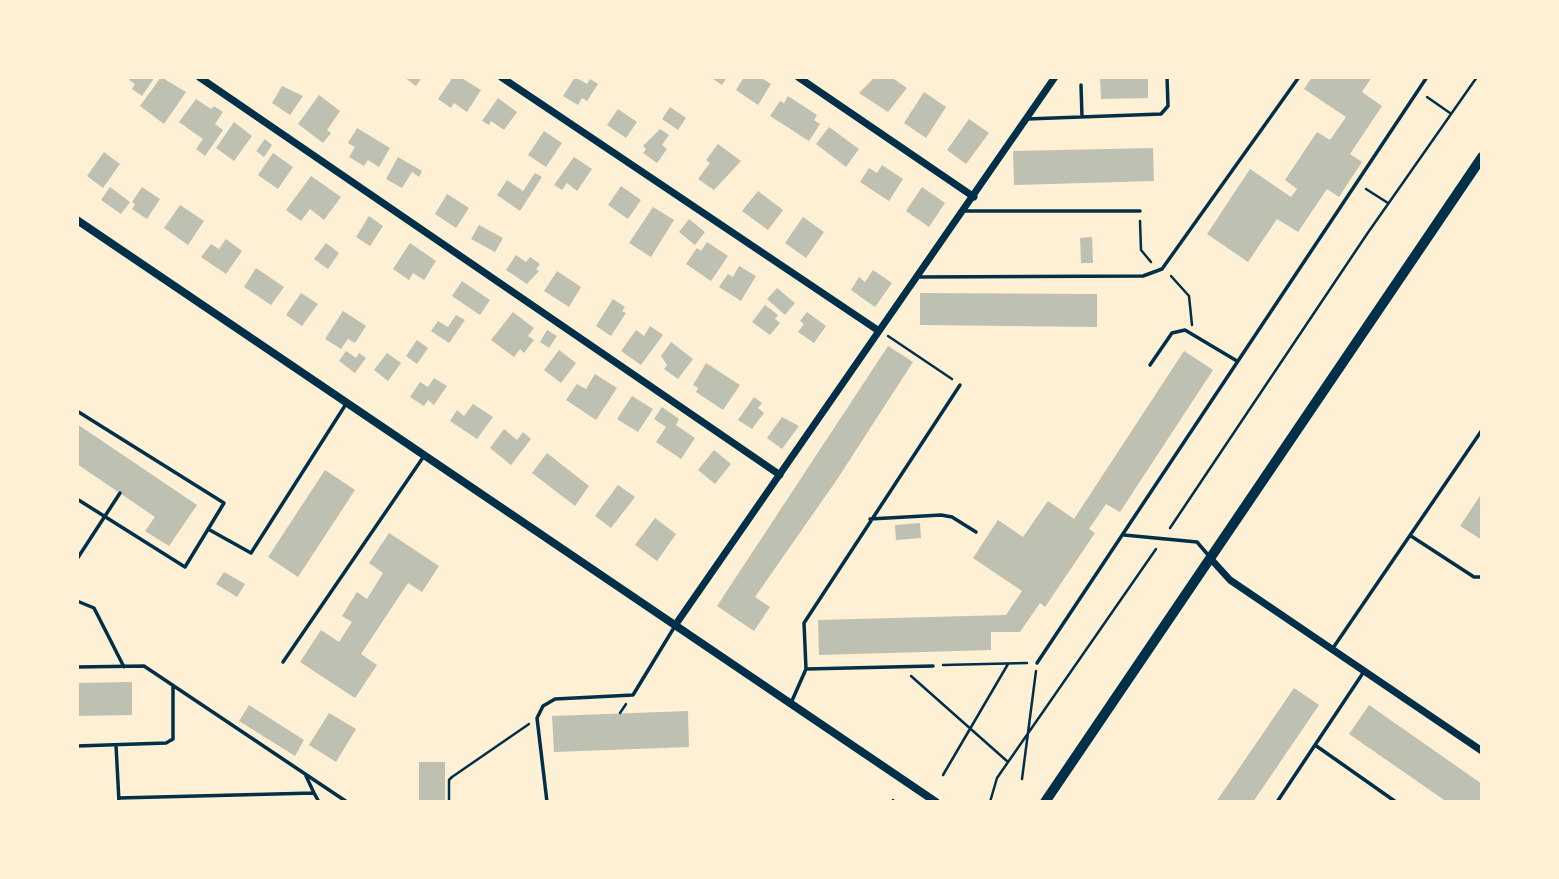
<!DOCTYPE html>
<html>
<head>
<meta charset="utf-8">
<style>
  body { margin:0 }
  #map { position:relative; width:1559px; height:879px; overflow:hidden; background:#fdf0d5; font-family:"Fira Sans Condensed",sans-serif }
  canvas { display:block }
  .frame { position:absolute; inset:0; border:79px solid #fdf0d5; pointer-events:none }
</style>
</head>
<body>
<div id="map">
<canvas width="1559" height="879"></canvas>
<div class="frame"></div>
</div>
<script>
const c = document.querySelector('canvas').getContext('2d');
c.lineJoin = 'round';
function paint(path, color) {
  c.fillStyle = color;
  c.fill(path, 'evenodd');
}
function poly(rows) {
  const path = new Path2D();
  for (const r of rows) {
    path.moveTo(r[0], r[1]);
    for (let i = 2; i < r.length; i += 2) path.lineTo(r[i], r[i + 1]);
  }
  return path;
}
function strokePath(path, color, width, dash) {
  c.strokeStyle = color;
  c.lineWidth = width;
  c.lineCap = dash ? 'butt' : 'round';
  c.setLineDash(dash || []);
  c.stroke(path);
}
const building = poly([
  [131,77,155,77,142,96,132,89,135,84,129,80],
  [161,77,186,92,164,124,140,106],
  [404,77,422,77,416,86],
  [453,77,460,77,481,90,467,112,454,103,451,108,438,99],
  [575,77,587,84,590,79,598,84,587,101,582,98,578,105,563,96],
  [710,77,727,77,722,85],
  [744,77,760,77,771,84,758,105,736,90],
  [875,77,891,77,907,88,888,112,859,93],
  [1100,77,1148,77,1148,98,1101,99],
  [1312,77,1372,77,1362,92,1382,106,1350,154,1362,162,1339,197,1327,189,1298,232,1277,219,1248,262,1207,234,1250,169,1291,197,1297,189,1285,180,1317,132,1330,140,1346,117,1304,89],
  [282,86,303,96,290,115,272,103],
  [924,92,946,107,926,138,904,123],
  [319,95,340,111,327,130,331,133,323,143,298,124],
  [788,96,817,115,814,120,820,124,809,141,770,116,780,101,784,103],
  [498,98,517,112,504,130,491,121,489,125,482,121],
  [196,99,211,109,214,106,223,112,215,124,223,130,205,156,196,149,203,139,179,122],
  [670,107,686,118,678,130,662,119],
  [618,109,637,122,626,138,607,125],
  [969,119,989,133,966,164,947,150],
  [234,122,252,136,234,161,216,148],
  [829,127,859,149,846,167,816,144],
  [357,128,390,148,379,167,368,160,364,166,349,157,355,147,348,143],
  [660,129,669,135,662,145,667,149,657,163,643,153,646,149,643,146],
  [544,131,562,143,546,167,528,155],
  [265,139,272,145,264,157,256,151],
  [718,144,741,161,714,190,698,179,710,163,706,160],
  [1153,148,1154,181,1014,185,1013,151],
  [104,152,120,164,103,188,87,176],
  [273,153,293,167,278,189,258,175],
  [398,157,422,171,419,177,412,172,402,188,386,179],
  [574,157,592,169,577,191,567,183,562,190,554,185],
  [882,165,903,179,889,201,860,182,869,168,877,173],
  [535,173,542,177,520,211,497,195,507,180,523,191],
  [311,176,341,197,324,220,310,209,301,221,286,210],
  [621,186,641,200,628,219,608,205],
  [110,187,130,202,121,214,101,200],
  [142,187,160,199,147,219,132,209,135,204,132,202],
  [922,187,945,203,929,227,906,211],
  [758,191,783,210,768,230,742,211],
  [447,194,469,208,456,228,435,214],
  [180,205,204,221,188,245,164,228],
  [653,207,674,220,651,257,629,243],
  [369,216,383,226,370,246,356,237],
  [803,217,824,232,806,258,785,243],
  [689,219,705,232,695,245,679,232],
  [479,225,503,238,495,252,471,239],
  [1092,237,1093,263,1081,263,1080,238],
  [226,239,242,251,226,274,201,257,211,244,219,249],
  [707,242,728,256,711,281,686,264,697,248,701,251],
  [326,243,339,253,328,269,314,259],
  [410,243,436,261,424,280,413,273,409,280,393,269],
  [516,255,526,262,530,257,540,264,536,269,539,271,527,284,506,270],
  [739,266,756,276,741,301,719,287,728,274,733,277],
  [256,268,284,287,271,305,244,287],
  [873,270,892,283,875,307,851,290,859,277,865,282],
  [557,271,581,287,569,307,544,291],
  [462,281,490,300,480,315,452,296],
  [777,288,795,303,785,315,767,299],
  [301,293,318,304,302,326,286,315],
  [920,293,1097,294,1097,327,920,325],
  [613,299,625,307,622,311,626,313,611,336,596,326],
  [765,305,778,315,775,319,780,323,770,335,752,322],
  [343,311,366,326,355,343,348,339,341,349,325,339],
  [513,312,534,328,528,336,534,340,524,353,520,349,514,357,491,340],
  [807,312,826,326,814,343,798,332,804,324,800,321],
  [456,315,465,320,449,343,431,331,438,321,448,327],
  [650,326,663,335,641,365,621,351,636,330,644,336],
  [547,330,557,336,549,348,540,342],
  [417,340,428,348,417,364,406,356],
  [671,342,693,359,678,379,664,369,667,365,661,356],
  [888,346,913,362,836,481,755,597,770,607,754,631,717,606],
  [559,350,576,363,561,383,544,370],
  [346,351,356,358,359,353,366,358,355,373,339,361],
  [1184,351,1213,370,1120,512,1106,504,1089,529,1095,533,1045,607,1040,603,1020,632,991,632,991,650,819,655,818,620,1006,615,1022,591,973,558,998,520,1023,537,1048,501,1074,519],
  [387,353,401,363,388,381,374,370],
  [706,363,740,385,723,410,696,392,698,388,693,385],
  [595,374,617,388,596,420,566,400,577,384,586,389],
  [434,378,447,386,434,405,428,400,424,406,410,397,420,382,428,387],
  [632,396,653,409,638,432,617,419],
  [754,397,762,403,758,408,764,413,752,429,738,420],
  [473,404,493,417,477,439,450,421,457,410,464,416],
  [662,407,679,419,676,425,695,438,681,459,656,442,666,427,654,419],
  [782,417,799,426,782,449,767,438],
  [77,424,197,505,169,546,145,531,155,517,77,464],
  [504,429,517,440,523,432,531,439,511,465,490,448],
  [714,450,731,464,715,484,698,470],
  [547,453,589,486,575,506,532,473],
  [325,470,355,490,298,577,268,557],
  [618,485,635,497,611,528,595,516],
  [1482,493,1482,540,1460,526],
  [655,518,676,534,657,561,635,545],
  [920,523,921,538,896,540,895,525],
  [389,533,439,566,422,592,408,583,361,654,377,665,355,698,300,662,321,630,339,642,352,622,342,616,357,592,367,599,383,573,369,563],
  [224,572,245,584,237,597,216,584],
  [132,682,132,715,77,716,77,683],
  [1294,688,1319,705,1253,802,1216,802],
  [249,705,304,740,295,756,239,721],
  [1369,705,1482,784,1482,802,1447,802,1349,734],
  [688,711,689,747,554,752,552,716],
  [329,713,356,729,336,762,309,745],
  [419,762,445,762,445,802,419,802]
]);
const path = poly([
  [1427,97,1450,113],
  [1366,189,1388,203],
  [1140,221,1141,250,1151,262],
  [1171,276,1189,296,1192,325],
  [888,336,952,379],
  [1170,528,1367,234,1477,77],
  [943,665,1027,663],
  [911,676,1008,762],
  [620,713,626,704],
  [943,775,1008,664],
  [1022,779,1036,671],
  [893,800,893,802],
  [449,802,449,780,452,777,529,724],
  [990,802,997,778,1156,549]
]);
const service = poly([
  [1081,85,1082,117],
  [1027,119,1161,114,1168,106,1167,77],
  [965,211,1140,211],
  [918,277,1143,276,1162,269,1299,77],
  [1150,365,1172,333,1185,330,1237,361],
  [77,411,224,503,185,567,77,499],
  [870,519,941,515,952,517,976,532],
  [208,529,251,553,346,404],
  [1124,535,1197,542,1209,556],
  [1411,536,1474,577,1482,577],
  [77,559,120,493],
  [77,601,94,608,124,667],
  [1333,648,1482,430],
  [283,662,424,456],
  [1037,663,1427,77],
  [77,667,144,666,347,802],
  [806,669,933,666],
  [791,703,806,669,804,623,960,385],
  [116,745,119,802],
  [1315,745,1396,802],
  [77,746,166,743,173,739,173,687],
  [306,776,314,793],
  [119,798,314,793,319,802],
  [547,802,537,718,543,706,555,699,633,695,675,626],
  [1277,802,1363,673]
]);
const minor = poly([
  [199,77,780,475],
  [501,77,879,331],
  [798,77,974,197],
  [1210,558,1230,580,1482,751],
  [676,624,1055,77]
]);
const tertiary = poly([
  [77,220,936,802]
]);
const trunk = poly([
  [1045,802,1482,157]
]);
paint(building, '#bec0b2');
strokePath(path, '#003049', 2.5);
strokePath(service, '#003049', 3.5);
strokePath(minor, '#003049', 7);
strokePath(tertiary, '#003049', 8);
strokePath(trunk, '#003049', 10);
</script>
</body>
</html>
